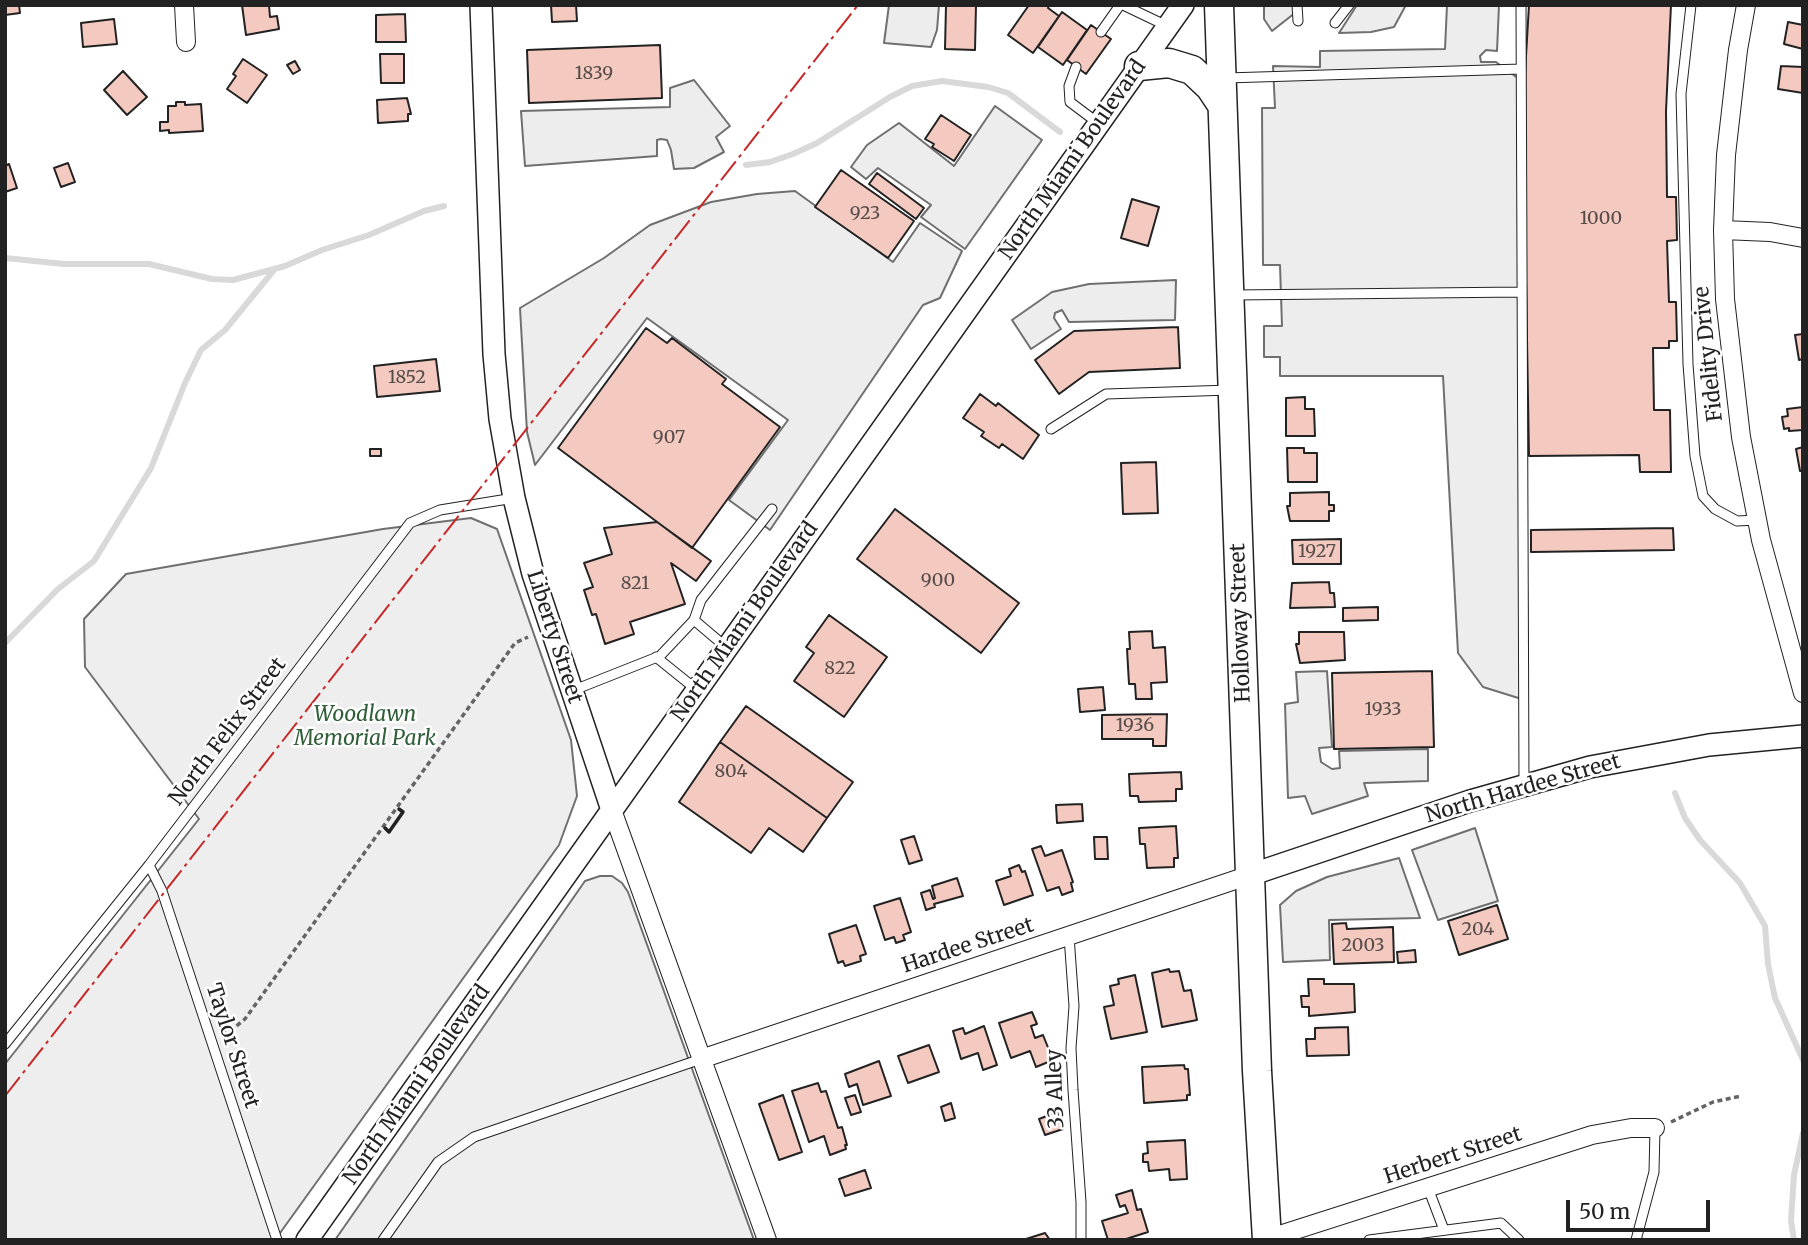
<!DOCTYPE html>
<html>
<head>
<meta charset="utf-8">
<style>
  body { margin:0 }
  #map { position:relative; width:1808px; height:1245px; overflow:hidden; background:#fff; font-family:Merriweather,serif }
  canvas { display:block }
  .frame { position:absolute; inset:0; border:7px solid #222; pointer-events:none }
  .scale { position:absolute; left:1566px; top:1200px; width:144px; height:32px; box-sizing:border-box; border:4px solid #222; border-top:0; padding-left:9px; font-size:21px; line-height:24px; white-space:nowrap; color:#222; -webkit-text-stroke:5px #fff; paint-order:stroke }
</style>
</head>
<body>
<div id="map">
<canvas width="1808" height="1245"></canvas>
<div class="frame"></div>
<div class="scale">50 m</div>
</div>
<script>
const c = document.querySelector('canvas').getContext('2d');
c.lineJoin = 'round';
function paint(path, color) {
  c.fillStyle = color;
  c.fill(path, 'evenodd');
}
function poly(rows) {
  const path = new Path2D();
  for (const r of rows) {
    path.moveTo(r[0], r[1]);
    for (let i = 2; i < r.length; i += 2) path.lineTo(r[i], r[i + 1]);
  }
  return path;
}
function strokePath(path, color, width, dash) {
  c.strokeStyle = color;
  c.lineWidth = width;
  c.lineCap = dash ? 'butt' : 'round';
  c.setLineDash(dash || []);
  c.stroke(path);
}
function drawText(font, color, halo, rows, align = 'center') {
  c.font = font + ' Merriweather,serif';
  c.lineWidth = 5;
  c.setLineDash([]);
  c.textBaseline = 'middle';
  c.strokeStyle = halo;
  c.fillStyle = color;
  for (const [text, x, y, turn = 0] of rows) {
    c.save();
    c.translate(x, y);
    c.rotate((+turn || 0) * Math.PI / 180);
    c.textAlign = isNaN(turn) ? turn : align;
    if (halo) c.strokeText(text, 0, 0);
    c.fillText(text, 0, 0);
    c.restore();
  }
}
const green = poly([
  [471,518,497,529,571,740,577,796,559,845,275,1240,5,1240,5,1064,199,819,85,667,84,619,126,574,383,529,471,518],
  [600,876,612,876,622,883,628,892,754,1240,335,1240,585,881,600,876]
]);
const parking = poly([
  [889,5,939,5,937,30,931,47,884,43,889,5],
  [1264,5,1300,5,1300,9,1272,31,1264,19,1264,5],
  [1357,5,1406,5,1394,27,1371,32,1339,33,1357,5],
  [1447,5,1499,5,1497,51,1486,50,1480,56,1481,62,1496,62,1523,82,1528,701,1483,687,1458,653,1443,376,1280,376,1280,357,1264,357,1264,326,1282,326,1280,265,1263,265,1262,108,1275,108,1273,66,1320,67,1320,51,1445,49,1447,5],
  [694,80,730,126,716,137,724,152,694,168,674,169,671,150,667,140,661,139,657,140,657,156,525,166,521,111,670,107,670,88,694,80],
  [995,106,1042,140,965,249,921,217,931,205,878,168,866,179,851,167,867,145,899,123,954,166,995,106],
  [795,191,893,262,920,223,962,251,940,298,923,305,770,530,729,500,788,420,647,318,535,465,527,432,520,308,604,258,650,225,711,202,757,194,795,191],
  [1176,280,1175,320,1069,322,1062,310,1055,313,1054,318,1061,329,1031,349,1012,320,1052,292,1089,284,1176,280],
  [1327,671,1332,747,1319,748,1321,762,1332,769,1340,768,1339,751,1428,749,1428,781,1364,783,1368,796,1312,814,1305,796,1288,798,1285,704,1298,702,1296,672,1327,671],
  [1475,828,1498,901,1438,920,1412,850,1475,828],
  [1399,858,1420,918,1329,920,1330,960,1283,962,1280,905,1296,891,1327,877,1399,858]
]);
const stream = poly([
  [746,165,770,162,793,154,817,143,890,97,912,86,942,81,988,87,1008,93,1060,132],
  [5,258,64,264,149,264,212,279,233,280,285,266,322,250,369,235,424,211,444,206],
  [5,643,58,589,94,561,151,468,185,383,201,350,225,330,274,270],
  [1675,793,1685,818,1700,840,1740,883,1765,926,1768,964,1775,998,1803,1060],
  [1794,1240,1791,1221,1794,1175,1803,1133]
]);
const building = poly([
  [5,5,19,5,20,13,5,15,5,5],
  [242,5,269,5,270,17,277,16,279,29,246,35,242,5],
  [551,5,576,5,577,21,552,22,551,5],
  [946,5,976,5,975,50,945,49,946,5],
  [1029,5,1049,5,1048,8,1059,16,1033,53,1008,35,1029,5],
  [1529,5,1671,5,1666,111,1667,197,1676,197,1677,240,1667,241,1669,302,1676,302,1677,341,1669,341,1669,348,1653,348,1654,410,1670,410,1671,472,1640,472,1639,455,1529,456,1523,107,1529,5],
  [1062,12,1087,30,1063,65,1038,47,1062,12],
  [405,14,406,42,376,42,376,15,405,14],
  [114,19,117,44,83,47,81,23,114,19],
  [1788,22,1803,25,1803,49,1784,44,1788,22],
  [1091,25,1111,39,1086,74,1067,60,1091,25],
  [660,45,662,98,529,103,527,50,660,45],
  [380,54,404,54,404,83,381,83,380,54],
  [243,59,267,75,247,103,227,89,236,76,233,74,243,59],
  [295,61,300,70,293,74,287,65,295,61],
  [1781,66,1803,67,1803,93,1778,89,1781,66],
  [123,71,147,97,127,115,104,90,123,71],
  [407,98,411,114,408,114,408,121,378,123,377,100,407,98],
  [176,102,185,102,185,105,201,104,203,131,169,133,169,130,160,131,160,122,168,122,168,106,176,106,176,102],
  [941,115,971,135,954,161,932,147,934,144,925,139,941,115],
  [68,163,75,182,61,187,54,168,68,163],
  [9,164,17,188,5,192,5,166,9,164],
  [841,170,914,221,888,258,815,207,841,170],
  [877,173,924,208,916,219,869,184,877,173],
  [1132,199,1159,207,1148,246,1121,238,1132,199],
  [1178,327,1180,368,1089,372,1059,394,1035,360,1074,331,1178,327],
  [646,328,667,343,672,338,726,379,722,384,780,427,692,548,558,448,646,328],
  [1803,334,1803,359,1799,360,1795,335,1803,334],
  [436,359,440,391,377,397,374,366,436,359],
  [980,394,996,406,998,403,1039,435,1023,459,1002,444,999,448,981,436,984,432,963,418,980,394],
  [1305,397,1305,409,1314,409,1315,436,1286,436,1286,398,1305,397],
  [1803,407,1803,430,1789,431,1789,428,1784,429,1782,417,1788,416,1787,409,1803,407],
  [1803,447,1803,471,1800,471,1796,449,1803,447],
  [1287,448,1304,448,1304,453,1317,453,1317,482,1288,482,1287,448],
  [370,449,381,449,381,456,370,456,370,449],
  [1156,462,1158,513,1123,514,1121,463,1156,462],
  [1329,492,1329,505,1334,505,1334,511,1329,511,1329,521,1290,521,1287,506,1290,506,1290,493,1329,492],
  [895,509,1019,603,981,653,857,559,895,509],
  [657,522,711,561,696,581,671,563,685,604,630,622,634,634,605,644,596,614,592,615,584,590,593,587,584,563,612,554,604,528,657,522],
  [1673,528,1674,550,1531,552,1531,530,1673,528],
  [1341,539,1341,564,1293,564,1292,540,1341,539],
  [1329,582,1330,593,1334,593,1335,607,1290,608,1292,583,1329,582],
  [1378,607,1378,620,1343,621,1343,608,1378,607],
  [829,615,887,657,844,717,794,681,814,653,806,647,829,615],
  [1152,631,1153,648,1165,647,1167,682,1151,683,1152,699,1136,699,1135,684,1129,684,1127,649,1130,649,1129,632,1152,631],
  [1299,632,1344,632,1345,660,1300,663,1296,644,1299,644,1299,632],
  [1432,671,1434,747,1334,749,1332,673,1432,671],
  [1103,687,1105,710,1080,712,1078,689,1103,687],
  [746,706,853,782,827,818,720,742,746,706],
  [1167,714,1166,746,1153,746,1153,739,1102,739,1102,715,1167,714],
  [720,742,827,818,803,852,769,828,751,853,679,802,720,742],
  [1181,772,1182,789,1176,789,1176,801,1139,802,1138,796,1130,796,1129,774,1181,772],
  [1082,804,1083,821,1057,823,1056,805,1082,804],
  [1176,826,1178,858,1174,858,1174,867,1147,868,1145,844,1140,844,1139,828,1176,826],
  [914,836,922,860,909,864,901,840,914,836],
  [1094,837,1107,837,1108,859,1095,859,1094,837],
  [1041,846,1045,856,1062,850,1073,882,1071,883,1073,891,1062,895,1059,887,1047,891,1032,849,1041,846],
  [1019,865,1022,872,1025,871,1033,895,1004,905,996,881,1011,876,1009,869,1019,865],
  [957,878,963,896,934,904,935,907,926,910,921,893,930,890,933,899,935,898,932,886,957,878],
  [900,898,911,932,903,935,905,940,896,943,894,937,885,940,874,906,900,898],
  [1497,905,1508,939,1459,955,1448,921,1497,905],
  [1346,923,1347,929,1393,927,1394,962,1334,964,1332,924,1346,923],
  [856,925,866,954,860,956,861,961,845,966,843,961,838,963,829,934,856,925],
  [1415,950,1416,962,1398,963,1397,952,1415,950],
  [1169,969,1170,972,1179,971,1184,991,1191,990,1197,1020,1162,1027,1152,973,1169,969],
  [1135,975,1147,1032,1111,1039,1104,1007,1114,1005,1110,986,1119,984,1118,979,1135,975],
  [1308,979,1324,979,1324,984,1354,984,1355,1012,1309,1016,1309,1007,1302,1007,1301,996,1309,996,1308,979],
  [1032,1012,1037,1024,1031,1026,1035,1038,1043,1035,1053,1060,1036,1067,1030,1051,1011,1058,999,1023,1032,1012],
  [984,1026,997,1065,983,1070,978,1053,961,1059,953,1031,963,1028,965,1034,984,1026],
  [1348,1027,1349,1055,1307,1056,1306,1039,1315,1039,1315,1028,1348,1027],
  [929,1045,939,1072,908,1083,898,1056,929,1045],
  [879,1061,891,1096,863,1105,857,1084,849,1087,845,1074,879,1061],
  [1184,1065,1185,1069,1188,1069,1190,1095,1187,1095,1187,1100,1144,1103,1142,1067,1184,1065],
  [818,1083,821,1092,826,1091,838,1128,842,1127,847,1145,845,1145,846,1149,830,1155,824,1136,809,1142,792,1091,818,1083],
  [783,1095,802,1152,779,1160,759,1104,783,1095],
  [855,1095,861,1112,851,1115,845,1098,855,1095],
  [951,1103,955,1118,945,1121,941,1107,951,1103],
  [1057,1112,1063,1129,1045,1135,1039,1119,1057,1112],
  [1185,1140,1187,1179,1170,1180,1169,1169,1149,1171,1148,1162,1143,1162,1143,1154,1148,1153,1147,1142,1185,1140],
  [865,1170,871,1188,845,1196,839,1179,865,1170],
  [1132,1190,1137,1210,1141,1209,1148,1232,1123,1240,1108,1240,1102,1221,1128,1213,1125,1205,1120,1207,1116,1195,1132,1190],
  [1045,1233,1050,1240,1026,1240,1026,1239,1045,1233]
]);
const path = poly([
  [221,1032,234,1028,245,1019,515,643,528,637],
  [1671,1122,1713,1102,1741,1096]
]);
const service = poly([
  [1123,5,1167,26],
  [1297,5,1298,21],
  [1521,5,1524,784],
  [1691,5,1681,94,1688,364,1695,456,1703,496,1715,509,1737,521,1757,520],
  [1335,23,1349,5],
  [1101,32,1120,5],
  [1076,67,1069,86,1070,102,1098,123],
  [1226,78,1521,69],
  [1234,295,1522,292],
  [1051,429,1106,394,1231,390],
  [694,620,727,648],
  [656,657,697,690],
  [574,690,660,656,694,620,701,600,772,509],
  [149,865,162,891,277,1240],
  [1069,936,1074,1006,1071,1048,1073,1090,1081,1202,1081,1240],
  [5,1044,149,865,410,523,440,510,514,498],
  [1428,1188,1444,1230],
  [383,1240,438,1162,474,1137,701,1059],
  [1369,1240,1501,1223,1519,1240],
  [1636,1240,1654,1172,1655,1128]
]);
const minor = poly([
  [184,5,186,42],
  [1746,5,1738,50,1726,155,1723,230,1725,299,1741,437,1761,540,1803,693],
  [1723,230,1770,232,1803,238],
  [612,810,767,1240],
  [701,1059,1250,875],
  [1267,1239,1592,1135,1631,1128,1655,1128]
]);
const tertiary = poly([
  [481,5,494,354,500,419,514,498,533,574,612,810],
  [1250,875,1470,801,1590,767,1709,745,1803,736],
  [307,1240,1183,5]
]);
const primary = poly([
  [1219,5,1257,1071,1267,1240],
  [1139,66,1169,63,1192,70,1210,87,1222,105]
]);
const wall = poly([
  [385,828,389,832,403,812,399,809]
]);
const power = poly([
  [5,1096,858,5]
]);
const numberNames = [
  ["1839",594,74],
  ["923",865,214],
  ["1000",1601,219],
  ["1852",407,378],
  ["907",669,438],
  ["1927",1317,552],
  ["900",938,581],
  ["821",635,584],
  ["822",840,669],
  ["1933",1383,710],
  ["1936",1135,726],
  ["804",731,772],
  ["204",1478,930],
  ["2003",1363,946]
];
const streetNames = [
  ["North Miami Boulevard",1073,160,-55],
  ["Fidelity Drive",1709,354,-96],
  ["North Miami Boulevard",745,622,-55],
  ["Holloway Street",1241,623,-92],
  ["Liberty Street",554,637,72],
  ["North Felix Street",228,732,-53],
  ["North Hardee Street",1523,789,-16],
  ["Hardee Street",968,946,-18],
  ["Taylor Street",232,1046,72],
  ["North Miami Boulevard",417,1085,-55],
  ["33 Alley",1056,1089,-92],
  ["Herbert Street",1453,1156,-18]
];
const parkNames = [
  ["Woodlawn",365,715],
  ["Memorial Park",365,739]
];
paint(green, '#eee');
strokePath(green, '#6f6f6f', 2);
paint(parking, '#ededed');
strokePath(parking, '#6f6f6f', 2);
strokePath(stream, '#d9d9d9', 6);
paint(building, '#f3c9c0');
strokePath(building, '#222', 2);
strokePath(service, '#222', 11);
strokePath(minor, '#222', 20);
strokePath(tertiary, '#222', 24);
strokePath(primary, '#222', 31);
strokePath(path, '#646464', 3.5, [5, 3.5]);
strokePath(service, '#fff', 9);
strokePath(minor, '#fff', 18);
strokePath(tertiary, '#fff', 21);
strokePath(primary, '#fff', 28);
strokePath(wall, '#222', 3.5);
strokePath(power, '#c62828', 2, [24, 5, 3.5, 5]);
drawText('18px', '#564c4a', null, numberNames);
drawText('21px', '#222', '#fff', streetNames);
drawText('italic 21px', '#2f5e38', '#fff', parkNames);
</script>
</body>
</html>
